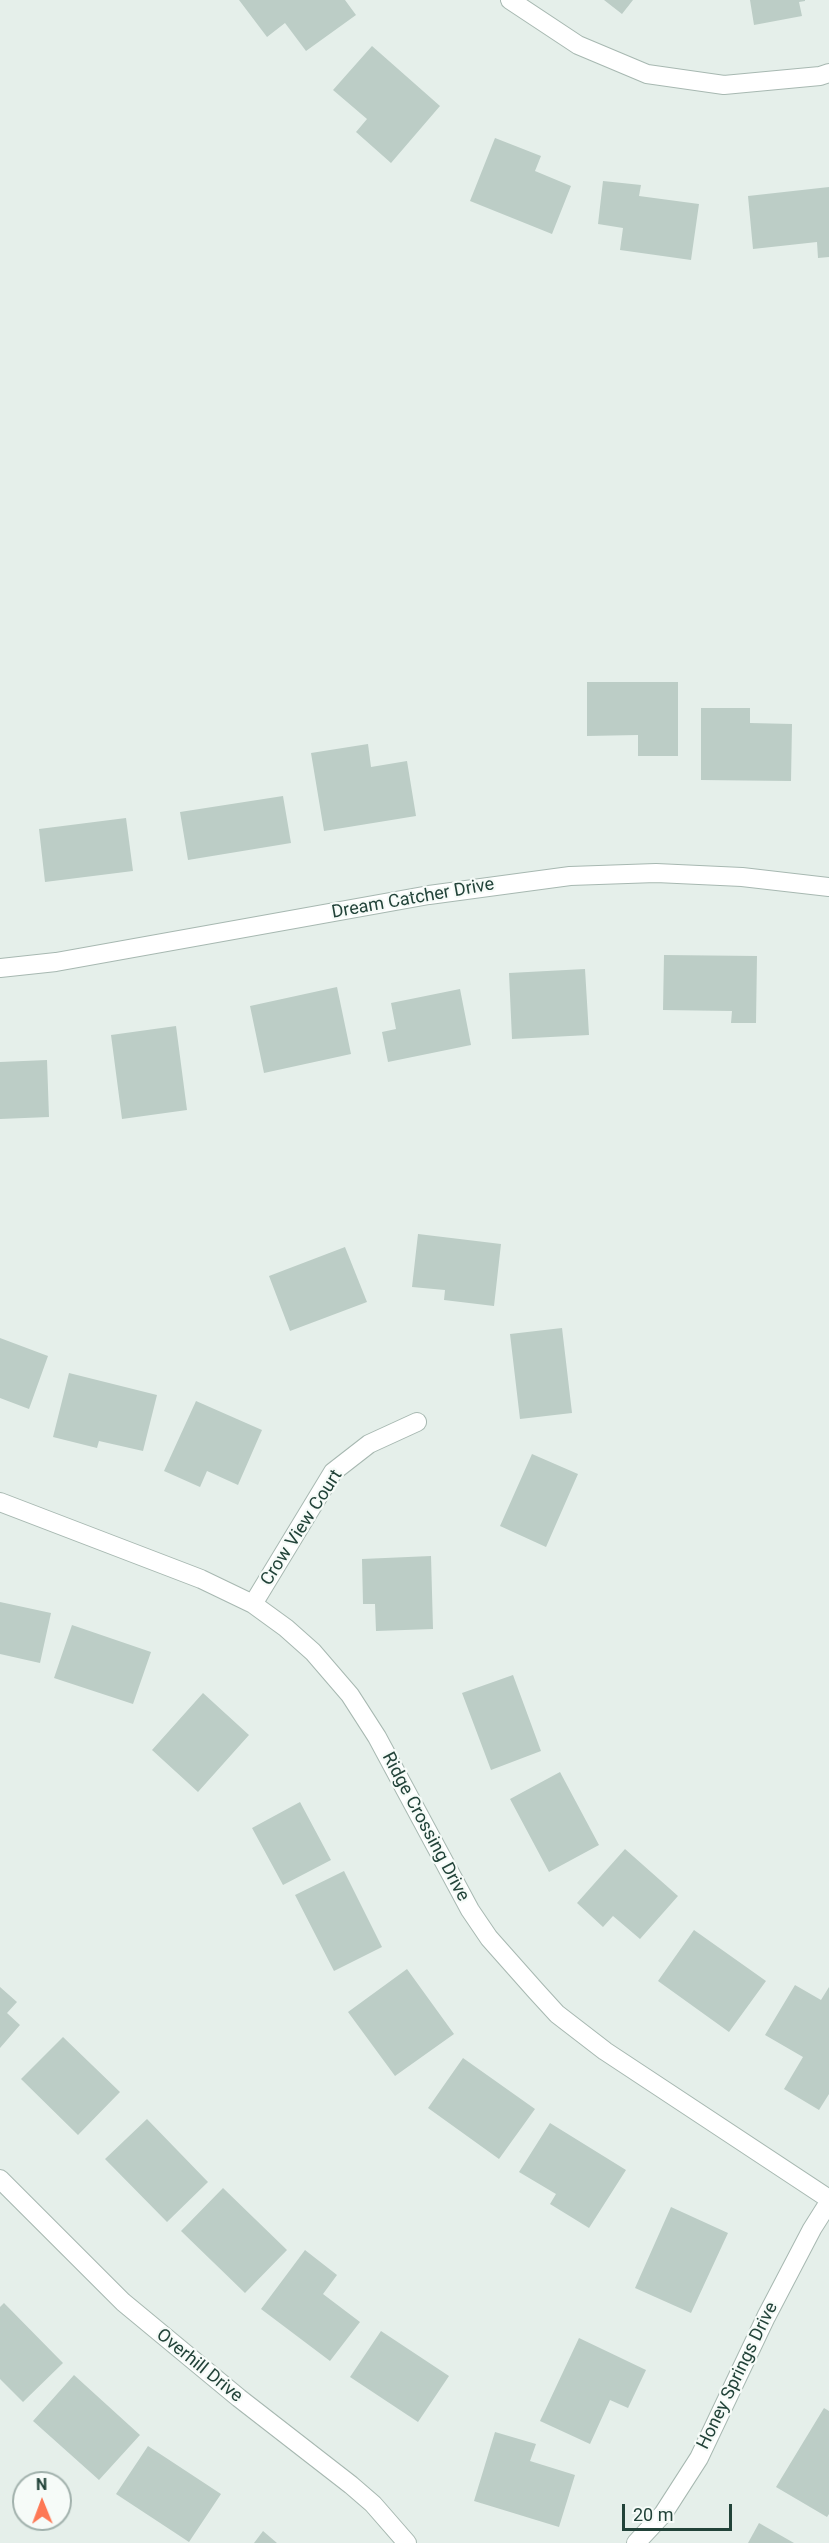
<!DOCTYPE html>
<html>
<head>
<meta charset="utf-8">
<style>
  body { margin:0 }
  #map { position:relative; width:829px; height:2543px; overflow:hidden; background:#e5efea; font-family:Roboto,sans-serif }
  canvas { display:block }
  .north { position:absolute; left:12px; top:2471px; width:60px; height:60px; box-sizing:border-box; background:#f6fbf8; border:2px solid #a1b1ac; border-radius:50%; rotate:359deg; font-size:16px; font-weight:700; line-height:24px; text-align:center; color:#224339 }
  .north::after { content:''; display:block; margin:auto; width:21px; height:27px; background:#fd7855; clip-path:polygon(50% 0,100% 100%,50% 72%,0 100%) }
  .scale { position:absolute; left:622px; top:2504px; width:110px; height:27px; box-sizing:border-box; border:3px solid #224339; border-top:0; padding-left:8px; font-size:18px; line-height:21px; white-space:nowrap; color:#224339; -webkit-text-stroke:4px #f6fbf8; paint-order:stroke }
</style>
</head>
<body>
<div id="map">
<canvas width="829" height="2543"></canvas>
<div class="north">N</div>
<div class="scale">20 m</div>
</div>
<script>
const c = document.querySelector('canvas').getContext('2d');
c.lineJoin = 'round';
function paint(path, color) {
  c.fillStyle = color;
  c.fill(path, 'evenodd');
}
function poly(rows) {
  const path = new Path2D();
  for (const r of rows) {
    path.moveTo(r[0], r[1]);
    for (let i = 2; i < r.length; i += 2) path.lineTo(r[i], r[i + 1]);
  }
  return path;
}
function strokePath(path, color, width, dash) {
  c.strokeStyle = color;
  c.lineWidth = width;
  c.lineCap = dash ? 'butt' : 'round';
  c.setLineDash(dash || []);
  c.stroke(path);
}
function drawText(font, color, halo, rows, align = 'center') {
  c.font = font + ' Roboto,sans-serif';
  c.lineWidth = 4.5;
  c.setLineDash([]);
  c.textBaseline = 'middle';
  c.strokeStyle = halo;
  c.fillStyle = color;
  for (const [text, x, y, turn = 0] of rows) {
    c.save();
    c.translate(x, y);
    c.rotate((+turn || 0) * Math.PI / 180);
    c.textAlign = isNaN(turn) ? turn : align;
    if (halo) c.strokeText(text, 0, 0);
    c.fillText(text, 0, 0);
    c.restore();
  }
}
const building = poly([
  [239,0,345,0,356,15,306,51,285,23,267,37],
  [604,0,633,0,622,14],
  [750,0,805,0,805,1,799,2,802,16,754,25],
  [372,46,440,106,391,163,356,132,367,119,333,90],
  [495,138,541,156,535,171,571,186,552,234,470,201],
  [603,181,641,185,639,196,699,204,691,260,620,250,623,228,598,224],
  [829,187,829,257,818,258,817,242,753,249,748,196],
  [587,682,678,682,678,756,638,756,638,735,587,736],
  [701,708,750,708,750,723,792,724,791,781,701,780],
  [368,744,371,767,407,761,416,816,324,831,311,753],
  [283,796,291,843,188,860,180,812],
  [126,818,133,871,45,882,39,829],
  [664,955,757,956,756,1023,731,1023,732,1011,663,1010],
  [585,969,589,1035,512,1039,509,973],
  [337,987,351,1054,264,1073,250,1006],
  [460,989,471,1045,388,1062,382,1032,396,1029,391,1003],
  [176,1026,187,1110,122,1119,111,1035],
  [47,1060,49,1117,0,1119,0,1062],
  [418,1234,501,1244,494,1306,444,1300,445,1290,412,1287],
  [345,1247,367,1302,290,1331,269,1276],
  [562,1328,572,1413,520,1419,510,1334],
  [0,1338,48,1356,29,1409,0,1398],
  [69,1373,157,1395,143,1451,99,1441,97,1448,53,1437],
  [196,1401,262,1430,238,1485,207,1471,200,1487,164,1471],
  [532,1454,578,1474,546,1547,500,1526],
  [431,1556,433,1629,376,1631,375,1604,363,1604,362,1559],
  [0,1602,51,1613,40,1663,0,1654],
  [72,1625,151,1652,133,1704,54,1678],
  [513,1675,541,1751,491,1770,462,1693],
  [203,1693,249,1735,198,1792,152,1750],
  [560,1772,599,1845,549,1872,510,1799],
  [300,1802,331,1860,283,1885,252,1828],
  [625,1849,678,1896,640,1939,613,1916,603,1927,577,1903],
  [344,1871,382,1947,334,1971,295,1895],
  [694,1930,766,1981,729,2032,658,1981],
  [407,1969,454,2034,395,2076,348,2012],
  [795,1985,821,2000,829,1987,829,2094,819,2110,784,2089,803,2057,765,2035],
  [0,1987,17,2002,7,2013,20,2025,0,2048],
  [63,2037,120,2092,78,2135,21,2079],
  [463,2058,535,2109,499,2159,428,2108],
  [147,2119,208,2182,167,2222,105,2159],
  [550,2123,626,2170,589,2228,550,2204,556,2194,519,2172],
  [223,2188,287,2250,245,2293,181,2231],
  [671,2207,728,2233,691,2313,635,2288],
  [305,2250,337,2275,323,2294,360,2322,330,2361,261,2309],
  [4,2303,63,2363,23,2402,0,2379,0,2307],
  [381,2331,449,2376,418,2422,350,2377],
  [579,2338,646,2370,628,2408,610,2400,590,2444,540,2421],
  [74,2375,140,2435,99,2480,33,2421],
  [824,2408,829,2411,829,2514,827,2517,776,2487],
  [495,2432,536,2444,530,2461,575,2475,559,2527,474,2501],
  [148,2446,221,2494,189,2542,116,2494],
  [759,2523,794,2543,748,2543],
  [263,2531,277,2543,254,2543]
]);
const minor = poly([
  [510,0,578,45,647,74,724,85,820,76,829,73],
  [0,968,56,962,429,895,570,876,656,873,742,877,829,887],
  [0,1502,201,1579,253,1604,286,1628,313,1652,350,1695,377,1737,470,1910,489,1938,536,1991,557,2014,605,2051,829,2199],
  [253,1604,333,1472,369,1444,417,1422],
  [0,2179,123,2302,239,2398,351,2485,373,2504,407,2543],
  [636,2543,663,2514,699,2458,766,2317,812,2229,829,2202]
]);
const streetNames = [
  ["Dream Catcher Drive",413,899,-10],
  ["Crow View Court",302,1528,-57],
  ["Ridge Crossing Drive",425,1827,62],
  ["Overhill Drive",199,2366,39],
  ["Honey Springs Drive",738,2376,-64]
];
paint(building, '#bccdc6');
strokePath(minor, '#a7b8b1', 20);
strokePath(minor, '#fff', 18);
drawText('18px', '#224339', '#f6fbf8', streetNames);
</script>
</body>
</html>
